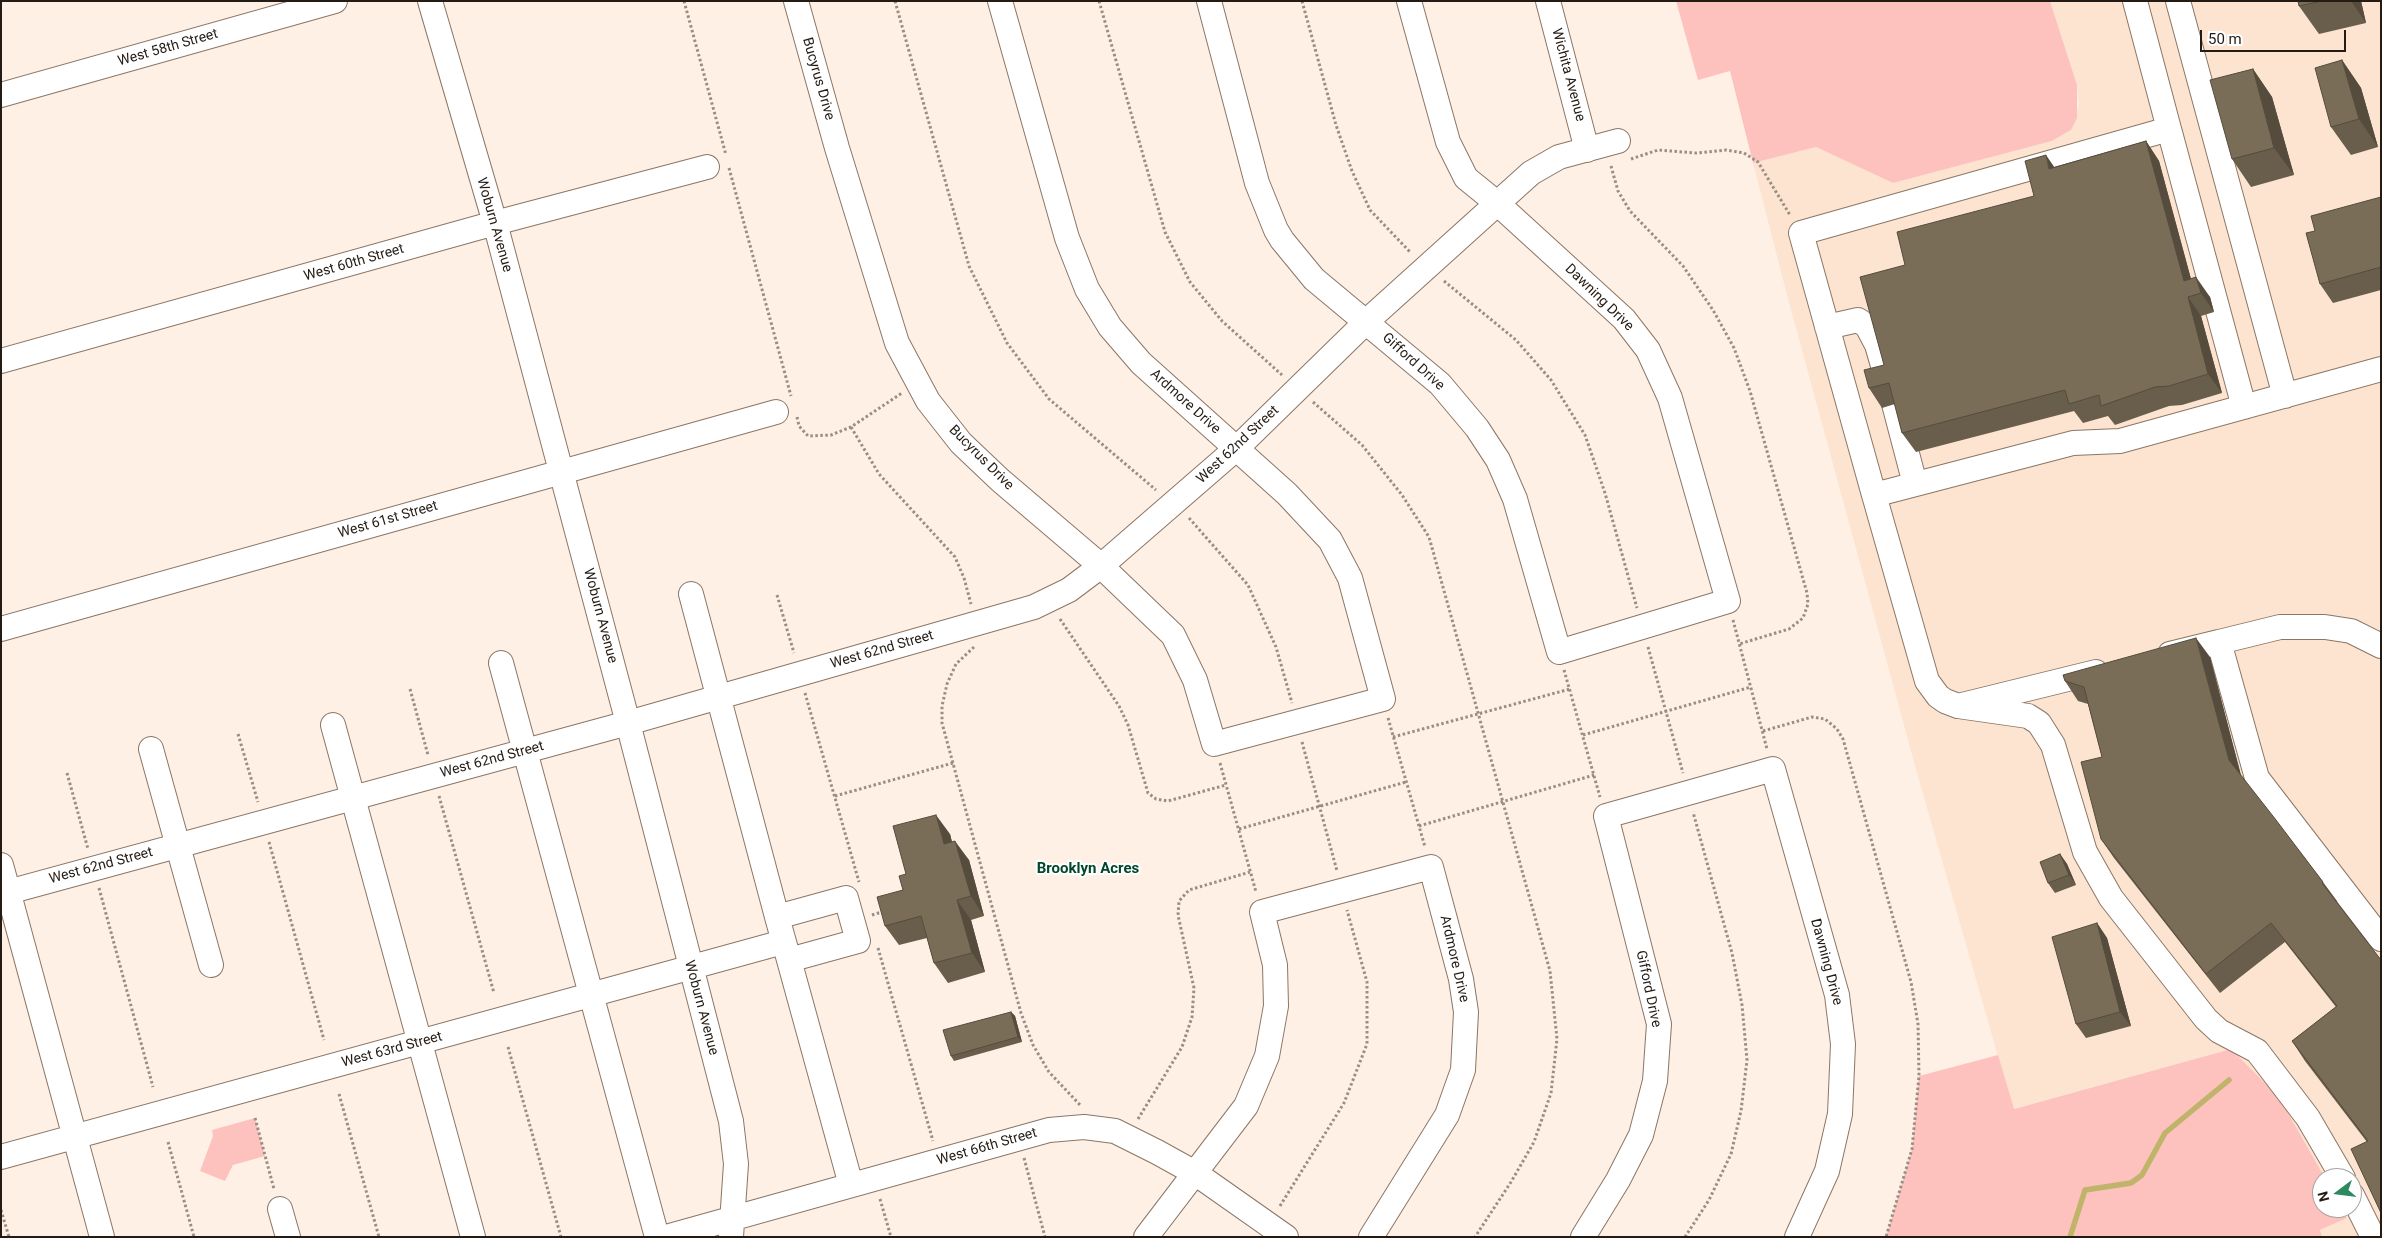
<!DOCTYPE html>
<html>
<head>
<meta charset="utf-8">
<style>
  body { margin:0 }
  #map { position:relative; width:2382px; height:1238px; overflow:hidden; background:#fff0e5; font-family:Roboto,sans-serif }
  canvas { display:block }
  .frame { position:absolute; inset:0; border:2px solid #231b14; pointer-events:none }
  .north { position:absolute; left:2312px; top:1168px; width:50px; height:50px; box-sizing:border-box; background:#fff; border:1px solid #a7a4a1; border-radius:50%; rotate:255deg; font-size:14px; font-weight:700; line-height:20px; text-align:center; color:#231b14 }
  .north::after { content:''; display:block; margin:auto; width:18px; height:22px; background:#2d8960; clip-path:polygon(50% 0,100% 100%,50% 72%,0 100%) }
  .scale { position:absolute; left:2200px; top:30px; width:146px; height:22px; box-sizing:border-box; border:2px solid #231b14; border-top:0; padding-left:6px; font-size:15px; line-height:18px; white-space:nowrap; color:#231b14; -webkit-text-stroke:4px #fff; paint-order:stroke }
</style>
</head>
<body>
<div id="map">
<canvas width="2382" height="1238"></canvas>
<div class="frame"></div>
<div class="north">N</div>
<div class="scale">50 m</div>
</div>
<script>
const c = document.querySelector('canvas').getContext('2d');
c.lineJoin = 'round';
function paint(path, color) {
  c.fillStyle = color;
  c.fill(path, 'evenodd');
}
function poly(rows) {
  const path = new Path2D();
  for (const r of rows) {
    path.moveTo(r[0], r[1]);
    for (let i = 2; i < r.length; i += 2) path.lineTo(r[i], r[i + 1]);
  }
  return path;
}
function strokePath(path, color, width, dash) {
  c.strokeStyle = color;
  c.lineWidth = width;
  c.lineCap = dash ? 'butt' : 'round';
  c.setLineDash(dash || []);
  c.stroke(path);
}
function drawText(font, color, halo, rows, align = 'center') {
  c.font = font + ' Roboto,sans-serif';
  c.lineWidth = 4;
  c.setLineDash([]);
  c.textBaseline = 'middle';
  c.strokeStyle = halo;
  c.fillStyle = color;
  for (const [text, x, y, turn = 0] of rows) {
    c.save();
    c.translate(x, y);
    c.rotate((+turn || 0) * Math.PI / 180);
    c.textAlign = isNaN(turn) ? turn : align;
    if (halo) c.strokeText(text, 0, 0);
    c.fillText(text, 0, 0);
    c.restore();
  }
}
const built = poly([
  [2050,1,2381,1,2381,1237,2322,1237,2320,1230,2347,1218,2342,1208,2352,1208,2352,1178,2325,1178,2279,1097,2231,1049,2013,1109,1917,773,1787,295,1753,163,1816,147,1893,183,2052,141,2071,130,2079,105,2077,85]
]);
const green = poly([
  [1676,1,2050,1,2077,85,2077,118,2071,130,2052,141,1893,183,1816,147,1753,163,1730,71,1698,80],
  [2231,1049,2279,1097,2325,1178,2322,1178,2322,1208,2342,1208,2347,1218,2320,1230,2322,1237,1886,1237,1912,1149,1919,1076,1998,1055,2014,1109],
  [255,1118,265,1156,233,1165,225,1181,200,1171,213,1136,212,1130]
]);
const stream = poly([
  [2070,1237,2085,1190,2131,1183,2142,1175,2165,1133,2229,1080]
]);
const path = poly([
  [684,1,726,155],
  [895,1,969,266,1007,343,1049,399,1156,490],
  [1099,1,1165,232,1190,282,1222,321,1282,375],
  [1302,1,1336,125,1352,171,1370,210,1411,253],
  [1631,159,1658,150,1696,153,1726,150,1744,153,1758,162,1790,215],
  [1611,166,1618,191,1630,211,1683,266,1713,310,1734,348,1750,391,1807,593,1808,604,1803,618,1789,629,1739,644],
  [729,168,791,396],
  [1444,281,1516,340,1551,380,1585,435,1605,493,1637,608],
  [1313,402,1362,445,1402,495,1429,537,1550,971,1557,1039,1551,1093,1534,1142,1511,1182,1475,1237],
  [797,417,799,426,808,436,831,435,851,427,902,393],
  [851,427,879,474,955,557,964,578,971,604],
  [1189,518,1248,585,1276,647,1292,703],
  [777,595,794,653],
  [1060,619,1119,706,1128,725,1148,793,1156,799,1168,801,1226,785],
  [1733,620,1767,749],
  [974,647,956,664,947,684,942,706,942,723,1021,1013,1033,1045,1049,1072,1081,1106],
  [1648,647,1683,773],
  [1564,670,1600,797],
  [410,689,428,755],
  [805,693,859,882],
  [1388,718,1425,847],
  [1763,731,1812,717,1825,719,1837,729,1843,739,1911,982,1918,1024,1919,1076,1912,1149,1886,1237],
  [238,734,258,802],
  [1583,735,1751,687],
  [1393,737,1570,689],
  [1302,742,1337,871],
  [1220,763,1256,892],
  [67,773,88,849],
  [439,796,494,993],
  [835,796,953,763],
  [1419,826,1594,775],
  [1239,829,1406,782],
  [269,842,324,1040],
  [99,888,153,1087],
  [872,915,885,911],
  [878,948,933,1141],
  [508,1047,561,1237],
  [339,1094,379,1237],
  [255,1118,274,1189],
  [1138,1119,1182,1047,1192,1017,1194,988,1178,915,1179,901,1189,890,1250,872],
  [168,1142,194,1237],
  [1024,1158,1045,1237],
  [880,1199,891,1237],
  [1280,1206,1344,1103,1367,1044,1367,982,1347,910],
  [1,1210,9,1237],
  [1685,1237,1709,1200,1731,1154,1741,1111,1747,1060,1742,1005,1732,953,1693,812]
]);
const minor = poly([
  [430,1,495,223,628,723,731,1121,736,1164,731,1237],
  [796,1,837,148,897,343,928,401,961,443,1000,480,1101,566,1173,635,1195,680,1214,744,1383,699,1350,578,1330,540,1287,494,1141,363,1110,327,1087,289,1067,238,1000,1],
  [1209,1,1257,183,1276,230,1282,240,1314,279,1440,384,1477,428,1498,460,1515,499,1559,652,1728,601,1670,398,1648,350,1624,319,1498,204,1466,178,1448,142,1409,1],
  [1548,1,1587,150],
  [2135,1,2169,129],
  [2178,1,2285,396],
  [1,95,335,1],
  [1827,327,1858,320,1867,326,1877,345,1889,386],
  [1,361,495,223,707,167],
  [1894,404,1915,484],
  [1874,495,1801,233,2169,129,2244,407],
  [691,594,777,917],
  [1,629,776,412],
  [2219,642,2280,627,2325,627,2351,631,2381,646],
  [2170,654,2219,642,2257,778,2381,939],
  [501,663,657,1237],
  [2096,672,1958,706,2028,716,2039,723,2053,745,2085,852,2111,898,2206,1019,2219,1031,2257,1051,2308,1118,2343,1178],
  [1958,706,1945,701,1938,696,1927,681,1874,495,2073,443,2120,441,2381,369],
  [333,725,473,1237],
  [151,749,211,965],
  [1,865,102,1237],
  [1,894,628,723,1034,607,1069,590,1101,566,1237,448,1367,321,1531,173,1559,157,1618,141],
  [846,898,858,941,789,960,777,917,846,898],
  [789,960,851,1185],
  [1,1157,783,942],
  [2352,1195,2373,1237],
  [280,1209,288,1237],
  [666,1237,1049,1130,1084,1127,1115,1131,1157,1152,1195,1173,1286,1237],
  [1146,1237,1246,1106,1267,1056,1276,1006,1275,965,1262,912,1431,867,1461,979,1466,1012,1463,1070,1447,1115,1371,1237],
  [1583,1237,1618,1180,1641,1135,1655,1081,1659,1024,1606,816,1773,769,1837,995,1843,1044,1840,1114,1827,1171,1797,1237]
]);
const wall = poly([
  [2298,1,2361,1,2366,23,2319,34,2299,6],
  [2342,60,2361,88,2378,147,2351,155,2331,127],
  [2253,69,2272,97,2294,175,2251,187,2232,159],
  [2146,141,2159,161,2191,279,2210,297,2214,312,2201,316,2222,393,2182,405,2169,406,2115,425,2108,416,2083,423,2074,411,1916,452,1902,433,1895,404,1882,408,1869,388,1884,365,2034,196,2054,167],
  [2381,197,2381,290,2333,303,2320,284,2315,231],
  [2210,657,2241,776,2323,882,2337,901,2381,1213,2367,1142,2305,1061,2292,1041,2336,1007,2285,942,2220,993,2114,858,2101,839,2102,757,2088,704,2078,701,2065,681],
  [950,834,952,842,969,860,984,916,971,920,985,972,948,983,934,963,927,938,899,945,885,926,903,890,906,874],
  [2060,854,2067,864,2076,885,2055,893,2048,883],
  [2097,923,2107,938,2131,1026,2086,1038,2076,1024],
  [1011,1012,1015,1016,1022,1042,954,1061,951,1056]
]);
const shadedWall = poly([
  [2351,1,2361,1,2366,23],
  [2342,60,2361,88,2378,147,2359,119],
  [2253,69,2272,97,2294,175,2274,148],
  [2146,141,2159,161,2195,294,2184,281],
  [2046,155,2059,174,2049,169],
  [2196,277,2210,297,2214,312,2201,293],
  [2188,297,2201,316,2222,393,2208,374],
  [2196,638,2210,657,2242,779,2229,760],
  [936,815,950,834,957,863,944,844],
  [955,841,969,860,984,916,971,896],
  [2060,854,2067,864,2076,885,2069,875],
  [957,900,971,920,985,972,972,953],
  [2097,923,2107,938,2131,1026,2120,1012],
  [1011,1012,1015,1016,1022,1042,1018,1037]
]);
const building = poly([
  [2298,1,2322,1,2299,6,2298,1],
  [2342,60,2359,119,2331,127,2315,68,2342,60],
  [2253,69,2274,148,2232,159,2210,80,2253,69],
  [2146,141,2184,281,2196,277,2201,293,2188,297,2208,374,2169,386,2155,387,2101,406,2099,395,2069,404,2065,390,1902,433,1889,383,1869,388,1864,370,1884,365,1860,277,1905,265,1897,232,2034,196,2025,161,2046,155,2049,169,2146,141],
  [2381,197,2381,267,2320,284,2306,233,2315,231,2311,216,2381,197],
  [2196,638,2229,760,2276,820,2323,882,2322,883,2381,960,2381,1213,2351,1149,2368,1141,2292,1041,2337,1006,2271,923,2206,974,2101,839,2081,762,2102,757,2084,687,2065,681,2063,675,2196,638],
  [936,815,944,844,955,841,971,896,957,900,972,953,934,963,921,916,885,926,877,897,903,890,899,876,906,874,893,826,936,815],
  [2060,854,2069,875,2048,883,2040,862,2060,854],
  [2097,923,2120,1012,2076,1024,2052,937,2097,923],
  [1011,1012,1018,1037,951,1056,943,1030,1011,1012]
]);
const streetNames = [
  ["West 58th Street",168,48,-16],
  ["Wichita Avenue",1568,75,75],
  ["Bucyrus Drive",818,79,74],
  ["Woburn Avenue",494,225,74],
  ["West 60th Street",354,263,-16],
  ["Dawning Drive",1599,298,44],
  ["Gifford Drive",1413,362,42],
  ["Ardmore Drive",1185,402,42],
  ["West 62nd Street",1238,445,-43],
  ["Bucyrus Drive",981,458,45],
  ["West 61st Street",388,520,-16],
  ["Woburn Avenue",600,616,75],
  ["West 62nd Street",882,650,-16],
  ["West 62nd Street",492,760,-15],
  ["West 62nd Street",101,866,-15],
  ["Ardmore Drive",1454,959,77],
  ["Dawning Drive",1826,962,75],
  ["Gifford Drive",1648,989,78],
  ["Woburn Avenue",701,1008,75],
  ["West 63rd Street",392,1050,-15],
  ["West 66th Street",987,1147,-16]
];
const neighbourhoodNames = [
  ["Brooklyn Acres",1088,869]
];
paint(built, '#fce4d0');
paint(green, '#fdc2be');
strokePath(stream, '#bfb469', 5.5);
strokePath(minor, '#8b7665', 26);
strokePath(path, '#998e84', 3, [2.5, 2.5]);
strokePath(minor, '#fff', 24);
paint(wall, '#695e4b');
paint(shadedWall, '#554c3d');
paint(building, '#7a6d57');
strokePath(building, '#554c3d', 1);
drawText('14px', '#231b14', '#fff', streetNames);
drawText('bold 15px', '#00472c', '#fff', neighbourhoodNames);
</script>
</body>
</html>
